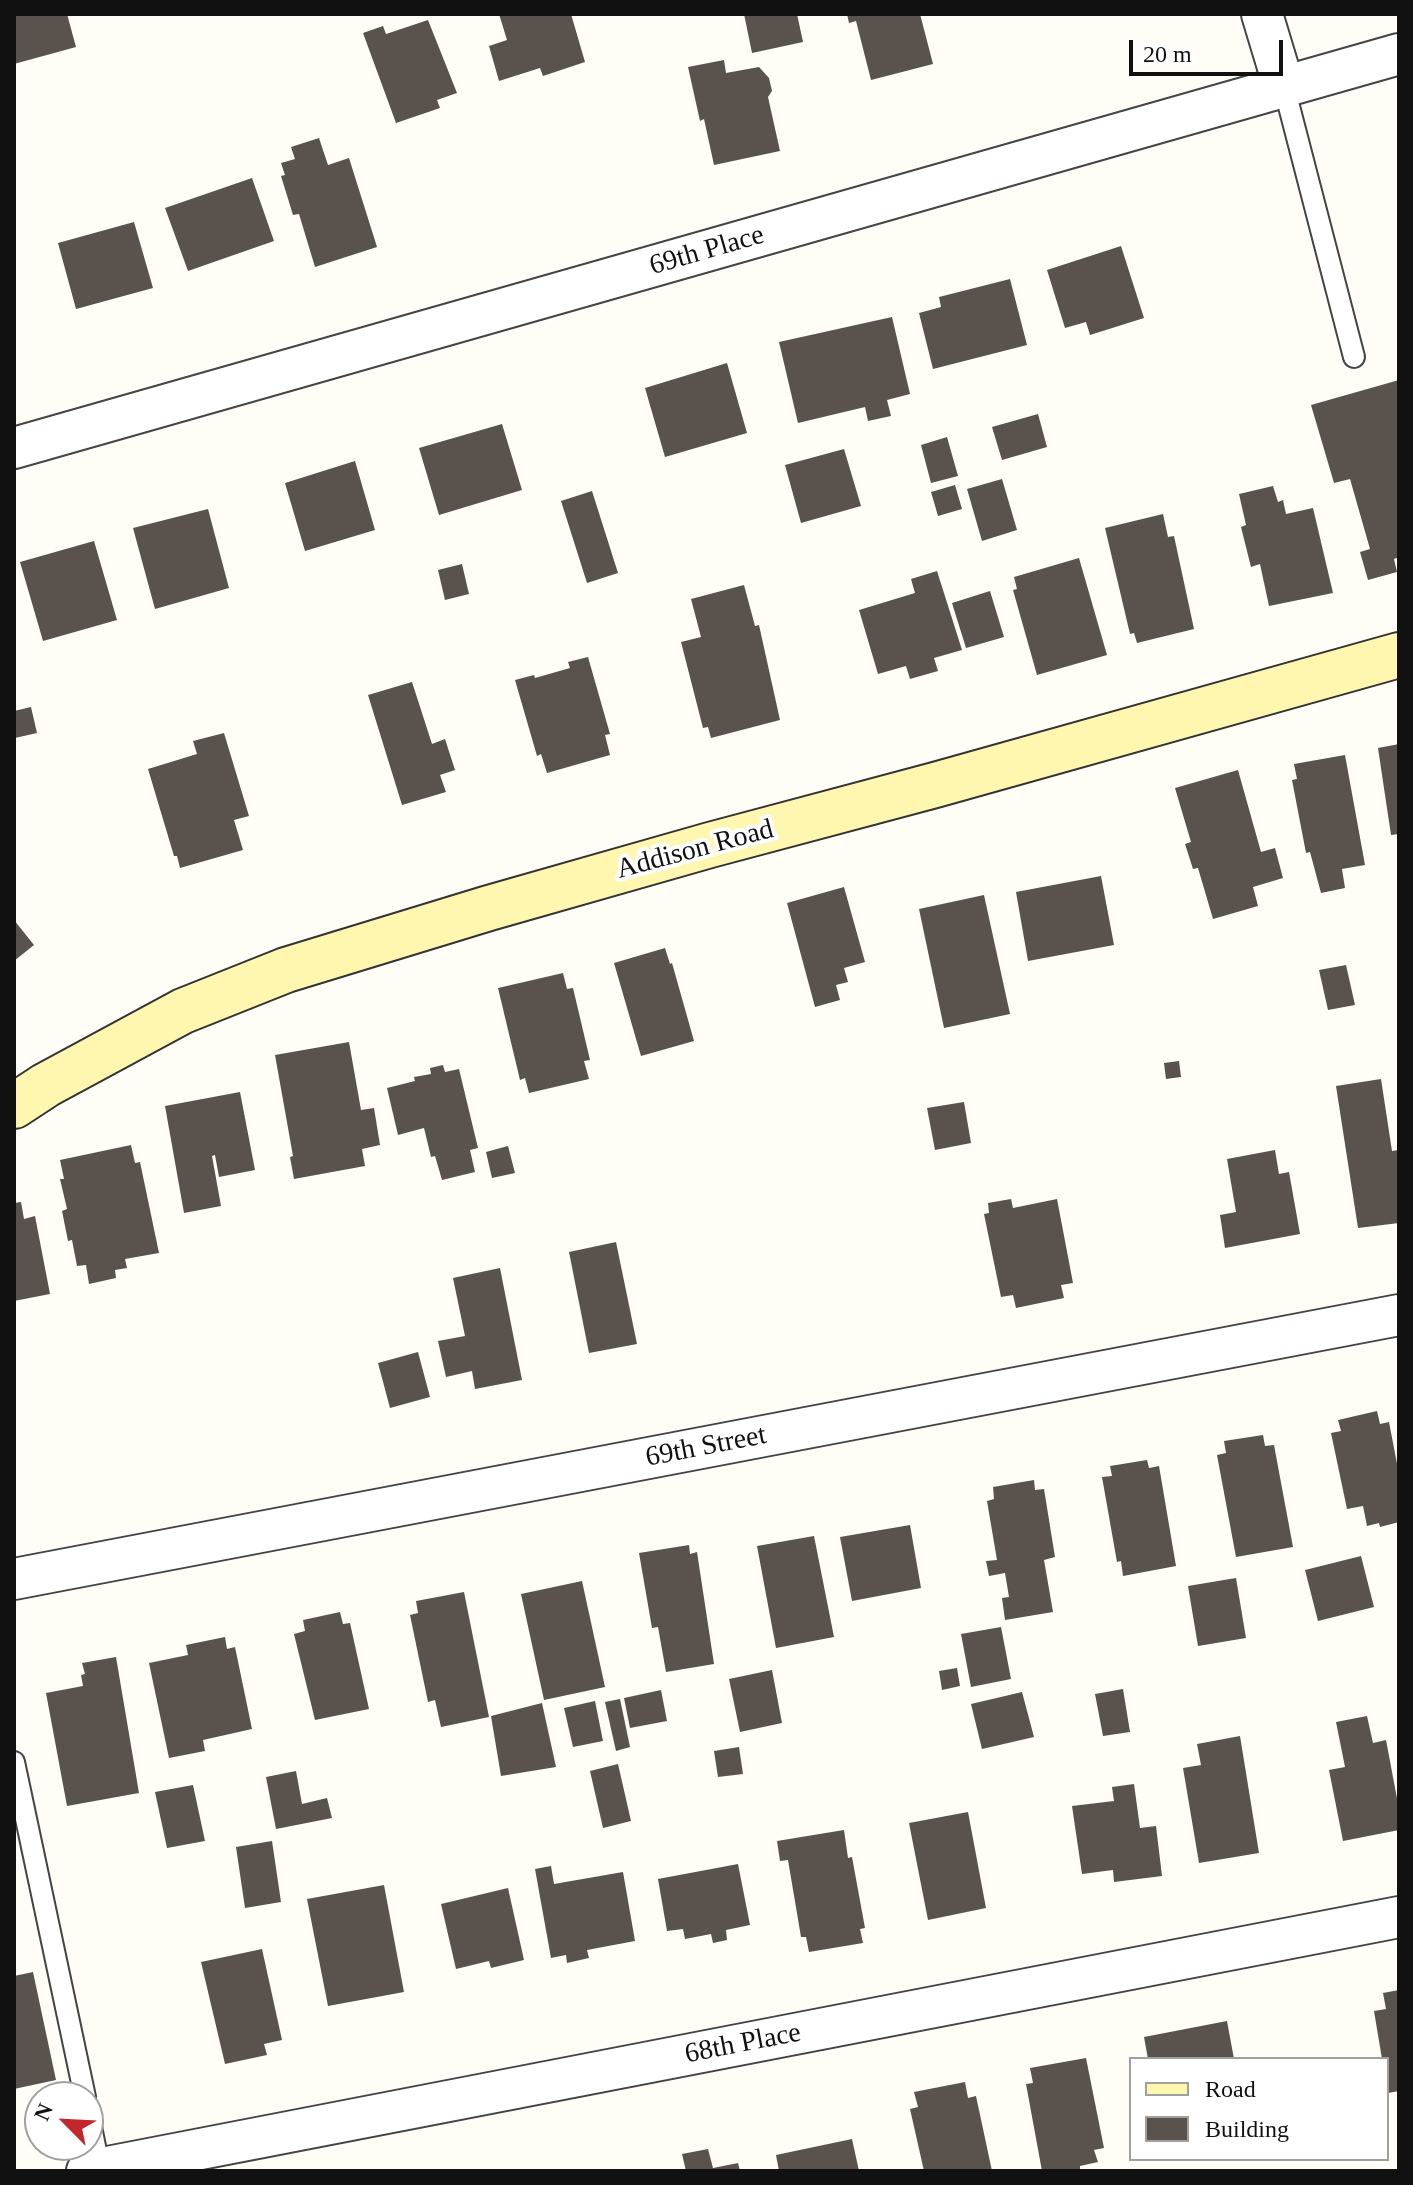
<!DOCTYPE html>
<html>
<head>
<meta charset="utf-8">
<style>
  body { margin:0 }
  #map { position:relative; width:1413px; height:2185px; overflow:hidden; background:#fffdf5; font-family:"Times New Roman",serif }
  canvas { display:block }
  .frame { position:absolute; inset:0; border:16px solid #111; pointer-events:none }
  .legend { position:absolute; left:1129px; top:2057px; width:260px; height:104px; box-sizing:border-box; background:#fff; border:2px solid #a0a0a0; margin:0; padding:10px 14px; list-style:none; font-size:24px; color:#111 }
  .legend li { display:flex; align-items:center; gap:16px; height:40px }
  .legend b { width:40px; border:2px solid #a0a0a0 }
  .north { position:absolute; left:24px; top:2081px; width:80px; height:80px; box-sizing:border-box; background:#fff; border:2px solid #a0a0a0; border-radius:50%; rotate:294deg; font-size:22px; font-weight:700; line-height:32px; text-align:center; color:#111 }
  .north::after { content:''; display:block; margin:auto; width:28px; height:36px; background:#c4262e; clip-path:polygon(50% 0,100% 100%,50% 72%,0 100%) }
  .scale { position:absolute; left:1129px; top:40px; width:154px; height:36px; box-sizing:border-box; border:4px solid #111; border-top:0; padding-left:10px; font-size:24px; line-height:28px; white-space:nowrap; color:#111; -webkit-text-stroke:6px #fff; paint-order:stroke }
</style>
</head>
<body>
<div id="map">
<canvas width="1413" height="2185"></canvas>
<div class="frame"></div>
<ul class="legend">
<li><b style="height:10px;background:#fff6b0"></b>Road</li>
<li><b style="height:22px;background:#5a524d"></b>Building</li>
</ul>
<div class="north">N</div>
<div class="scale">20 m</div>
</div>
<script>
const c = document.querySelector('canvas').getContext('2d');
c.lineJoin = 'round';
function paint(path, color) {
  c.fillStyle = color;
  c.fill(path, 'evenodd');
}
function poly(rows) {
  const path = new Path2D();
  for (const r of rows) {
    path.moveTo(r[0], r[1]);
    for (let i = 2; i < r.length; i += 2) path.lineTo(r[i], r[i + 1]);
  }
  return path;
}
function strokePath(path, color, width, dash) {
  c.strokeStyle = color;
  c.lineWidth = width;
  c.lineCap = dash ? 'butt' : 'round';
  c.setLineDash(dash || []);
  c.stroke(path);
}
function drawText(font, color, halo, rows, align = 'center') {
  c.font = font + ' "Times New Roman",serif';
  c.lineWidth = 8;
  c.setLineDash([]);
  c.textBaseline = 'middle';
  c.strokeStyle = halo;
  c.fillStyle = color;
  for (const [text, x, y, turn = 0] of rows) {
    c.save();
    c.translate(x, y);
    c.rotate((+turn || 0) * Math.PI / 180);
    c.textAlign = isNaN(turn) ? turn : align;
    if (halo) c.strokeText(text, 0, 0);
    c.fillText(text, 0, 0);
    c.restore();
  }
}
const building = poly([
  [14,14,67,14,76,47,14,64],
  [499,14,571,14,585,62,543,76,540,68,499,81,489,46,507,40],
  [744,14,797,14,803,42,752,53],
  [847,14,920,14,933,64,871,80,856,21,849,23],
  [428,20,457,93,437,100,440,108,396,123,363,33,383,26,386,34],
  [724,60,726,73,759,67,769,78,772,91,768,97,780,151,714,165,704,119,700,121,688,67],
  [319,138,328,165,349,158,377,247,315,267,299,214,293,215,281,176,285,175,281,163,295,159,291,147],
  [252,178,274,241,188,271,165,208],
  [134,222,153,288,76,309,58,243],
  [1121,246,1144,318,1090,335,1086,322,1065,328,1047,270],
  [1010,279,1027,345,933,369,919,313,941,307,939,297],
  [892,317,910,394,887,400,891,416,868,421,865,407,798,423,779,342],
  [727,363,747,433,665,457,645,388],
  [1399,380,1399,557,1394,559,1397,572,1368,580,1360,552,1370,549,1350,479,1334,483,1311,405],
  [1038,414,1047,447,1002,460,992,427],
  [502,424,522,490,439,515,419,448],
  [947,437,958,476,931,483,921,445],
  [844,449,861,506,801,523,785,465],
  [355,461,375,530,305,551,285,483],
  [1002,479,1017,530,982,541,967,489],
  [955,485,962,509,938,516,931,492],
  [1273,486,1278,502,1283,500,1286,514,1313,508,1333,593,1269,606,1260,564,1251,567,1241,527,1246,525,1239,494],
  [592,491,618,573,587,583,561,501],
  [208,509,229,588,155,609,133,528],
  [1163,514,1168,537,1174,536,1194,629,1137,643,1134,633,1130,634,1105,528],
  [94,541,117,620,43,641,20,562],
  [1079,558,1107,655,1037,675,1013,590,1017,589,1014,577],
  [462,564,469,594,445,600,438,570],
  [937,571,962,650,934,658,938,671,910,679,906,666,878,674,859,610,915,593,911,579],
  [744,585,755,626,759,625,780,720,711,738,708,727,703,728,681,642,701,637,691,599],
  [990,591,1004,637,966,648,952,603],
  [588,657,610,734,605,735,610,755,547,773,541,754,537,756,515,680,534,675,535,678,570,668,568,662],
  [412,682,432,744,445,739,455,770,440,775,446,792,402,805,368,695],
  [31,707,37,733,15,738,14,711],
  [224,733,249,816,234,820,243,850,180,868,177,856,174,856,148,769,197,754,193,741],
  [1399,744,1399,834,1391,835,1378,748],
  [1345,755,1365,865,1342,869,1345,888,1321,893,1310,852,1306,853,1292,780,1297,779,1294,764],
  [1238,770,1261,852,1275,848,1283,878,1253,887,1258,906,1213,919,1198,868,1193,869,1185,844,1191,842,1175,788],
  [1101,876,1114,945,1028,961,1016,892],
  [844,887,865,962,844,968,848,982,836,985,840,1000,815,1007,787,903],
  [984,895,1010,1014,944,1028,919,909],
  [14,920,34,945,14,961],
  [665,948,670,964,672,963,694,1041,641,1056,614,963],
  [1346,965,1355,1005,1328,1010,1319,970],
  [563,973,567,989,573,988,590,1060,584,1061,589,1079,529,1093,525,1078,520,1080,498,988],
  [349,1042,361,1110,374,1108,380,1145,362,1149,365,1166,294,1179,290,1157,293,1156,275,1055],
  [1179,1061,1181,1077,1166,1079,1164,1063],
  [443,1065,445,1072,459,1069,478,1148,470,1150,475,1172,442,1180,435,1156,431,1157,424,1128,398,1135,387,1088,415,1081,414,1077,431,1074,430,1068],
  [1381,1079,1392,1151,1399,1150,1399,1223,1358,1228,1336,1086],
  [240,1092,255,1170,219,1177,215,1155,212,1156,221,1206,184,1213,165,1106],
  [964,1102,971,1143,935,1150,927,1108],
  [131,1145,135,1163,140,1162,159,1253,125,1259,127,1268,115,1270,116,1278,89,1284,86,1265,77,1266,72,1240,68,1241,62,1211,67,1209,60,1179,64,1179,60,1160],
  [508,1146,515,1173,492,1178,486,1152],
  [1275,1150,1279,1174,1289,1172,1300,1234,1225,1248,1220,1215,1236,1212,1227,1159],
  [1011,1199,1013,1208,1057,1199,1073,1283,1061,1285,1064,1298,1016,1308,1013,1295,1001,1297,984,1214,989,1213,988,1203],
  [21,1202,24,1219,35,1216,50,1294,14,1301,14,1203],
  [616,1242,637,1344,589,1353,569,1252],
  [500,1268,522,1380,475,1389,472,1371,446,1377,438,1341,465,1336,453,1278],
  [418,1352,430,1397,390,1408,378,1363],
  [1377,1411,1380,1424,1389,1422,1399,1474,1399,1522,1380,1527,1379,1523,1367,1526,1363,1506,1347,1509,1331,1433,1341,1431,1338,1420],
  [1263,1435,1265,1446,1274,1445,1293,1547,1236,1557,1217,1455,1226,1453,1224,1441],
  [1147,1460,1149,1468,1159,1466,1176,1566,1123,1576,1121,1561,1117,1562,1102,1477,1112,1476,1110,1466],
  [1034,1480,1035,1490,1044,1489,1055,1557,1044,1560,1053,1612,1005,1620,1002,1598,1009,1597,1005,1573,989,1576,986,1561,997,1560,987,1501,994,1499,993,1487],
  [910,1525,921,1588,852,1601,840,1537],
  [814,1536,834,1637,776,1648,757,1546],
  [689,1545,690,1554,697,1552,714,1664,666,1672,658,1627,652,1628,639,1553],
  [1361,1556,1374,1607,1318,1621,1305,1570],
  [1236,1578,1246,1638,1198,1646,1188,1586],
  [582,1581,605,1687,544,1700,521,1594],
  [464,1592,489,1717,441,1727,435,1700,428,1702,410,1615,418,1613,416,1601],
  [340,1612,343,1624,350,1623,369,1709,315,1720,294,1634,305,1631,303,1620],
  [1001,1627,1011,1679,971,1687,961,1634],
  [225,1637,227,1649,235,1647,252,1729,203,1740,205,1751,169,1758,149,1663,188,1655,186,1645],
  [116,1657,139,1793,67,1806,46,1693,83,1686,81,1675,85,1674,82,1663],
  [957,1668,960,1686,942,1690,939,1671],
  [772,1670,782,1723,740,1732,729,1679],
  [1123,1689,1130,1732,1103,1736,1095,1694],
  [661,1690,667,1721,630,1728,624,1698],
  [1022,1692,1034,1737,982,1749,971,1704],
  [620,1699,630,1747,616,1751,605,1702],
  [595,1701,603,1741,573,1747,564,1708],
  [542,1703,556,1767,501,1776,491,1716],
  [1367,1716,1373,1743,1386,1740,1399,1809,1399,1830,1343,1841,1329,1770,1345,1767,1336,1722],
  [1240,1736,1259,1853,1199,1863,1183,1768,1201,1765,1197,1744],
  [739,1747,743,1774,718,1777,714,1751],
  [618,1764,631,1821,603,1828,590,1771],
  [296,1771,302,1804,327,1798,332,1818,276,1829,266,1777],
  [1134,1784,1140,1828,1156,1826,1162,1876,1114,1882,1113,1870,1082,1874,1072,1806,1114,1801,1112,1787],
  [193,1785,205,1841,167,1848,155,1792],
  [968,1812,986,1908,928,1920,909,1823],
  [844,1830,848,1858,852,1857,865,1928,860,1929,863,1943,809,1952,806,1937,801,1937,788,1860,780,1861,777,1841],
  [272,1841,281,1902,245,1908,236,1847],
  [738,1864,750,1925,726,1930,727,1940,713,1943,711,1934,685,1939,683,1929,667,1931,658,1879],
  [551,1866,554,1884,623,1872,635,1941,587,1950,589,1958,567,1963,566,1955,551,1958,535,1869],
  [384,1885,404,1992,328,2006,307,1899],
  [508,1888,524,1960,491,1968,489,1961,456,1969,441,1904],
  [262,1949,282,2040,264,2044,267,2055,225,2064,201,1962],
  [33,1972,56,2080,14,2089,14,1976],
  [1399,1990,1399,2091,1388,2093,1387,2059,1382,2059,1374,2011,1386,2009,1383,1993],
  [1227,2021,1234,2059,1148,2059,1144,2037],
  [1086,2058,1104,2148,1094,2150,1098,2162,1080,2166,1080,2169,1042,2171,1026,2084,1033,2083,1030,2068],
  [965,2082,968,2098,976,2096,992,2171,924,2171,910,2109,918,2107,914,2092],
  [852,2139,859,2171,779,2171,776,2155],
  [708,2149,713,2168,738,2163,740,2171,686,2171,682,2154]
]);
const service = poly([
  [1284,87,1354,357],
  [14,1762,85,2097],
  [88,2112,100,2171]
]);
const minor = poly([
  [1262,14,1284,87],
  [14,448,1399,54],
  [14,1579,1399,1315],
  [87,2171,1399,1917]
]);
const secondary = poly([
  [14,1106,46,1085,183,1011,286,970,489,908,710,845,935,785,1399,655]
]);
const streetNames = [
  ["69th Place",707,251,-16],
  ["Addison Road",695,850,-15],
  ["69th Street",706,1447,-11],
  ["68th Place",743,2044,-11]
];
paint(building, '#5a524d');
strokePath(service, '#444', 24);
strokePath(minor, '#444', 44);
strokePath(secondary, '#333', 48);
strokePath(service, '#fff', 20);
strokePath(minor, '#fff', 40);
strokePath(secondary, '#fff6b0', 44);
drawText('28px', '#111', '#fff', streetNames);
</script>
</body>
</html>
